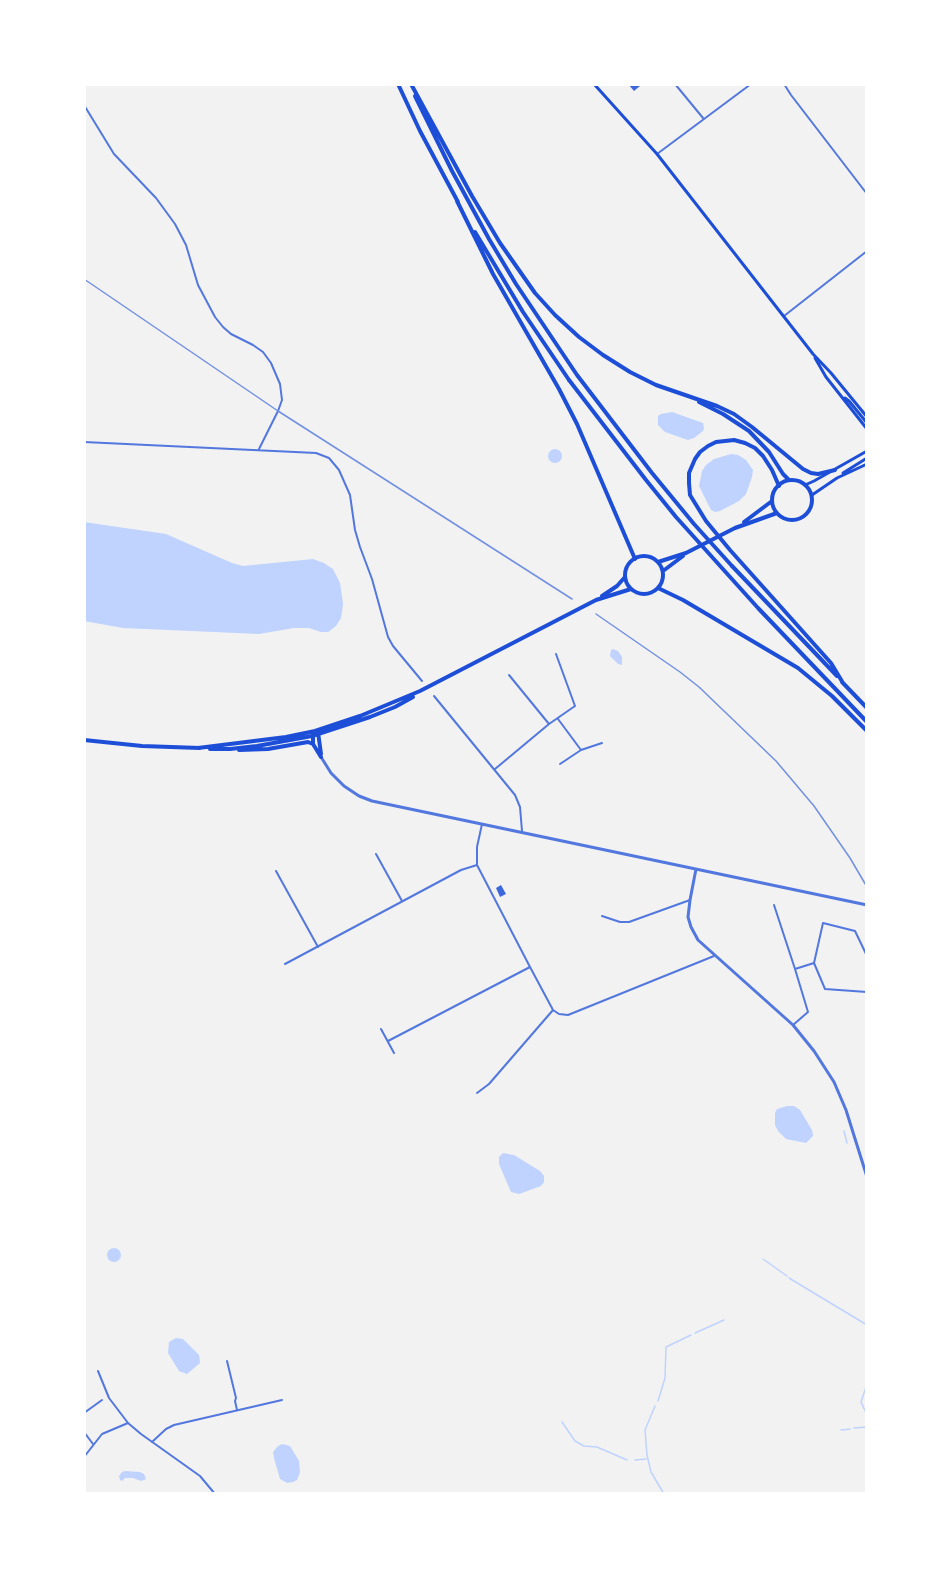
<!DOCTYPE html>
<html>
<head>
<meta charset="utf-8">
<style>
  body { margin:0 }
  #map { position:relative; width:951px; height:1578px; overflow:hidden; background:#f2f2f2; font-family:Inter,sans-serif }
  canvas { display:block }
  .frame { position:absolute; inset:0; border:86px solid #fff; pointer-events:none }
</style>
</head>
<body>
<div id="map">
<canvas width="951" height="1578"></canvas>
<div class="frame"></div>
</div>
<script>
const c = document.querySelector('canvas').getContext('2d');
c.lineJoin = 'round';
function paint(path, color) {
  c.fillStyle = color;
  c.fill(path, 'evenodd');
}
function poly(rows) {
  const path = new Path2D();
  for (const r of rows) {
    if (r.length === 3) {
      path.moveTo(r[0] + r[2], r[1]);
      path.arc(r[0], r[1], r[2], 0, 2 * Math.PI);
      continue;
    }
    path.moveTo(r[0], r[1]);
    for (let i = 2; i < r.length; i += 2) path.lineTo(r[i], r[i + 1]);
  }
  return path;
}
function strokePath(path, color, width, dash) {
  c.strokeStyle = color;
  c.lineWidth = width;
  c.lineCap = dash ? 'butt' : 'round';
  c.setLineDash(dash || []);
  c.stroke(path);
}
const water = poly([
  [672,412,703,423,704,428,703,431,694,438,688,440,665,432,658,425,658,416,661,414],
  [555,456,7],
  [731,454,738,455,746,460,753,470,752,477,746,494,739,501,720,511,715,512,711,510,699,486,702,471,706,465,714,459],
  [84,522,166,534,232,563,243,566,313,559,324,563,333,569,340,583,343,604,341,618,336,626,328,632,321,632,309,628,294,628,259,634,123,628,84,621],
  [613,649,618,651,622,657,622,665,618,664,610,656,611,650],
  [787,1106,794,1106,800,1110,812,1130,813,1136,806,1143,786,1139,778,1131,775,1125,775,1113,777,1109],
  [503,1153,514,1155,540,1171,544,1176,544,1182,541,1186,519,1194,511,1192,499,1164,499,1157],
  [114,1255,7],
  [176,1338,183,1339,199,1355,200,1363,187,1374,179,1371,168,1353,169,1342],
  [282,1444,290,1446,299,1461,300,1472,297,1480,293,1482,287,1483,280,1479,274,1458,273,1452,278,1446],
  [125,1471,140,1472,144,1474,146,1479,141,1481,133,1478,125,1478,122,1481,120,1480,119,1476,122,1472]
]);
const stream = poly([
  [844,1131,847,1143],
  [763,1259,787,1276],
  [789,1278,867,1325],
  [695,1333,724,1320],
  [866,1387,861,1402,867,1415],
  [658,1401,665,1378,666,1347,691,1335],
  [655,1406,645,1430,647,1455,651,1472,664,1494],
  [562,1422,575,1441,584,1446,597,1447,627,1460],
  [854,1428,867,1427],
  [841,1430,850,1429],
  [635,1460,646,1459]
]);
const building = poly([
  [628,84,638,84,640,86,634,91],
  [501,885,506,894,500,897,496,888]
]);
const minor = poly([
  [675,84,703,118],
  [784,84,791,95,867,194],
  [84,105,114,154,156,198,175,224,186,245,198,285,215,317,223,327,231,334,253,345,263,352,271,363,280,384,282,400,278,411,259,449],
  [657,154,751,84],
  [784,316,867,251],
  [84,442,316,453,329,458,339,470,350,495,355,530,360,547,372,579,388,637,393,646,422,681],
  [509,675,549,724],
  [434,696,515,795,520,807,522,831],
  [558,719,581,750],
  [560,764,581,750,602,743],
  [495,769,549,724,575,706,556,654],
  [482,824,477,847,477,865,530,967,553,1010,559,1014,568,1015,714,956],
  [376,854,402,901],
  [276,871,318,947],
  [774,905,795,969,808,1012,793,1025],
  [602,916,620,922,629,922,690,900],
  [867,956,855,931,823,923,814,963,825,989,867,992],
  [285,964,461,870,477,865],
  [795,969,814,963],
  [381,1029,394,1053],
  [388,1041,530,967],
  [477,1093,489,1084,553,1010],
  [227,1361,236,1398,235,1401,237,1410],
  [98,1371,109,1398,128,1423,141,1434,200,1476,215,1494],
  [84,1413,102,1400],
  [84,1432,93,1444],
  [152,1442,166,1429,174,1425,282,1400],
  [84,1457,102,1434,128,1423]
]);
const tertiary = poly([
  [321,757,331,773,344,786,359,796,372,801,867,905],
  [696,869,690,900,688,917,691,927,698,940,793,1025,814,1051,834,1082,846,1110,867,1177]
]);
const secondary = poly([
  [594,84,657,154,813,354,831,373,867,417],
  [815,358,826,377,867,429],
  [845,398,849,401,867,423],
  [843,473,867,458],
  [805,485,814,481,867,451],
  [812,495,837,478,867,464]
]);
const primary = poly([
  [569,380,646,480,676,517,758,608,867,722],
  [792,500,20],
  [779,486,772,470,763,456,755,448,745,443,734,440,716,442,708,446,700,452,695,459,689,473,689,483,690,495,706,521,730,550,831,663,843,683],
  [744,522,772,501],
  [644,575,19],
  [658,562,686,553,735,528,777,513],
  [732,566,837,676],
  [663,571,683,556],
  [658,588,683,600,798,668,832,696,867,731],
  [602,596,617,586,625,577],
  [842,682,867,708],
  [318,732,321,754],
  [313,734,313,744,321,757],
  [84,740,142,746,200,748],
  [198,748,286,737,315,731,360,716,420,691,596,600,631,589],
  [210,749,230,749,257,746,312,736,370,717,395,707,413,697],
  [239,750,268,749,308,742,313,744]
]);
const motorway = poly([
  [398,84,420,131,458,202],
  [411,84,472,196,500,243,535,293,555,315,579,337,603,355,630,372,656,385,717,406,734,414,752,427,803,469,811,473,818,474,835,470],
  [415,96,452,171,489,239,516,284,577,375,652,473,694,524,732,566],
  [457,201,493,274,559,389,577,424,635,559],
  [475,232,523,312,569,380],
  [699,402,723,414,749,431,769,452,783,474,789,480]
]);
const rail = poly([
  [84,279,278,411,572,599],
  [596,614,680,672,699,687,776,761,814,806,850,858,867,887]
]);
paint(water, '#bfd3fe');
strokePath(stream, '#bfd3fe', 1.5);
paint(building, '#3d67dc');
strokePath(minor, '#5277de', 2);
strokePath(tertiary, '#5277de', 3);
strokePath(secondary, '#1d4ed8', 3);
strokePath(primary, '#1d4ed8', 4);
strokePath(motorway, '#1d4ed8', 4);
strokePath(rail, '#7290e2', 1.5);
</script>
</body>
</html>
